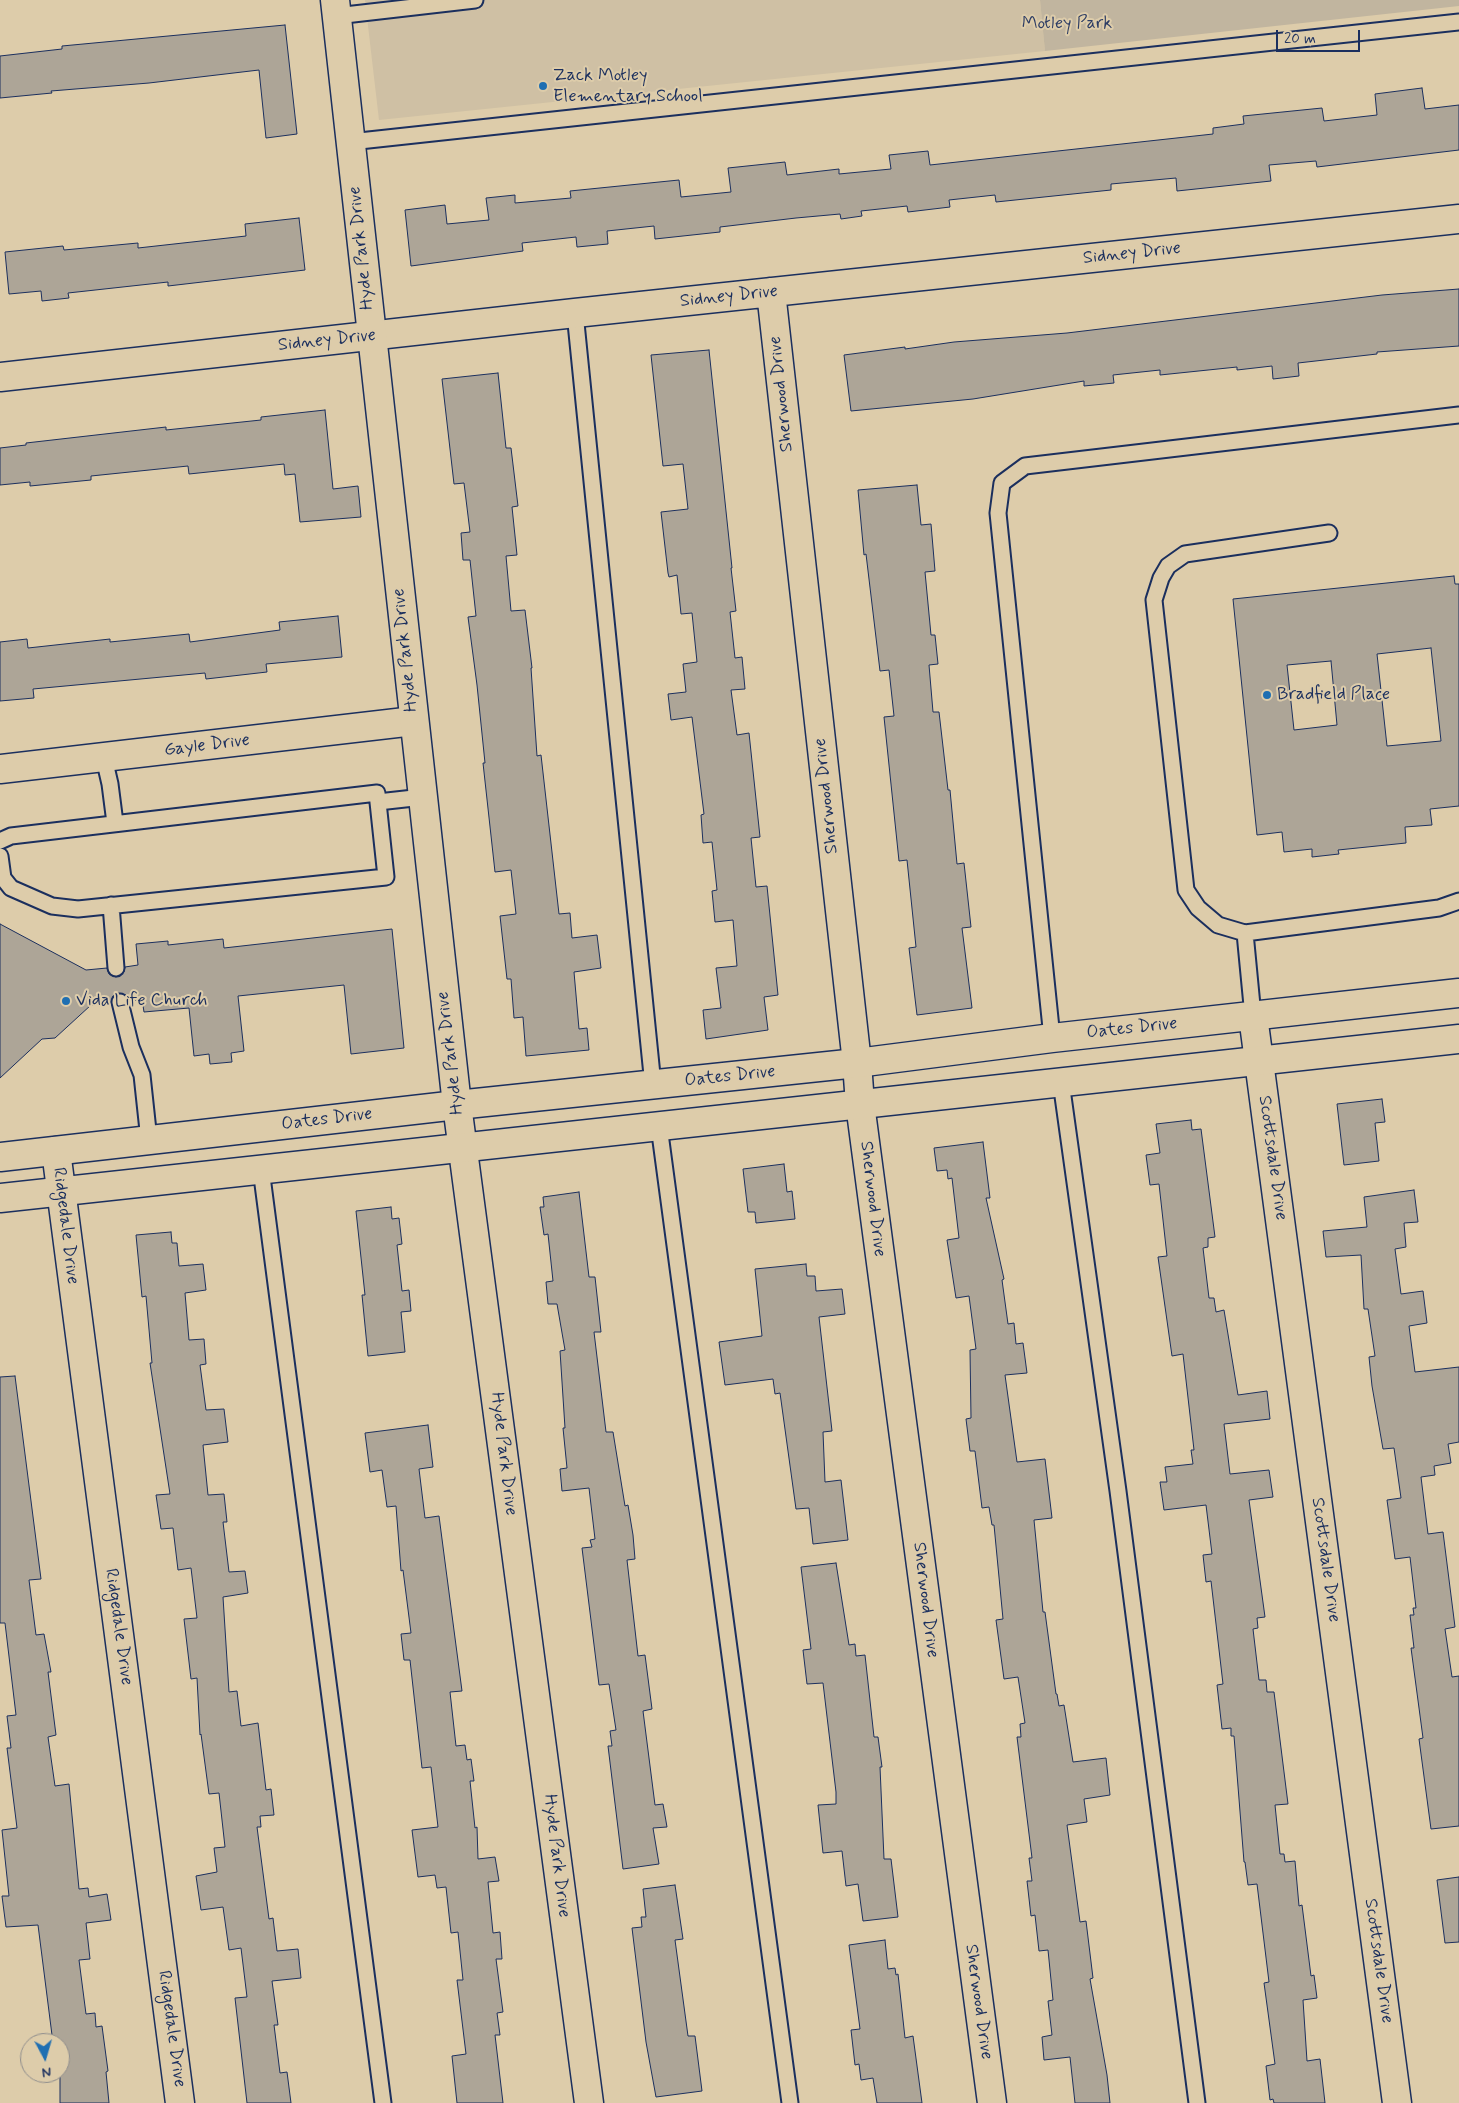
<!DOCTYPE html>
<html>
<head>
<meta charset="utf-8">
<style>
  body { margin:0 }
  #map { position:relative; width:1459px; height:2103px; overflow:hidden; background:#dca; font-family:Mynerve,sans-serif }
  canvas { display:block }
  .north { position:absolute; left:20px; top:2033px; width:50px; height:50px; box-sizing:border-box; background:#dca; border:1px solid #8f8d8c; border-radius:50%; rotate:174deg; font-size:14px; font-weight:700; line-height:20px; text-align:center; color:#1b2f5e }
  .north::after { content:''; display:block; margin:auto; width:18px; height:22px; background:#1f6fb2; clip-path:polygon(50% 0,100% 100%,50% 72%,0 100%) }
  .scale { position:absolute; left:1276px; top:30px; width:84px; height:22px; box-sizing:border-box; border:2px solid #1b2f5e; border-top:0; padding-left:6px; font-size:15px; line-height:18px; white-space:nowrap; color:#1b2f5e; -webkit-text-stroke:4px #dca; paint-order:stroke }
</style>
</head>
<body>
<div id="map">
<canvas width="1459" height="2103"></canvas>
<div class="north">N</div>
<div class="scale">20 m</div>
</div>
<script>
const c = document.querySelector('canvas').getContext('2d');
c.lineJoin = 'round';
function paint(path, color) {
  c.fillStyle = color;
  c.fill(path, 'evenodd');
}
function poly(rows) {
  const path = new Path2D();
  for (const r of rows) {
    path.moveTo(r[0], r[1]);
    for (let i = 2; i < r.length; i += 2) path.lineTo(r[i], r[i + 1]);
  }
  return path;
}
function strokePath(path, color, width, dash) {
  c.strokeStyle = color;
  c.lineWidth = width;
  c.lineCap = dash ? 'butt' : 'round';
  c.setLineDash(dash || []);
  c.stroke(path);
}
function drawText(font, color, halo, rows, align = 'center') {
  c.font = font + ' Mynerve,sans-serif';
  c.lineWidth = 4;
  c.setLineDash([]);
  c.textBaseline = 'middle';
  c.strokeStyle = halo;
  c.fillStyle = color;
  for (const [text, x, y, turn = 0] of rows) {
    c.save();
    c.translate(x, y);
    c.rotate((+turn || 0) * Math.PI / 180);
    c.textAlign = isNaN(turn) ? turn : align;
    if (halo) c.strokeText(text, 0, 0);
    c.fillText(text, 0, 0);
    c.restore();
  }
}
const built = poly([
  [365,0,1040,0,1045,51,379,120]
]);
const green = poly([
  [1040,0,1459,0,1459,6,1045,51]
]);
const building = poly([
  [285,25,297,134,266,138,259,70,149,83,51,91,52,93,0,98,0,56,62,49,62,46,285,25],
  [1422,88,1425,109,1459,105,1459,150,1317,167,1316,161,1269,165,1271,181,1177,191,1176,178,1111,184,1111,190,996,202,995,195,949,200,950,207,908,212,907,206,861,211,862,216,841,219,840,214,796,218,720,227,720,232,655,239,654,226,607,231,608,244,577,247,576,237,522,243,523,251,411,266,405,210,445,205,447,224,489,220,486,198,515,195,515,203,571,198,570,191,679,180,681,197,731,192,728,168,785,162,787,175,839,169,839,174,891,169,889,155,928,151,930,165,1213,134,1213,128,1244,124,1243,116,1322,108,1324,121,1377,115,1375,94,1422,88],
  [299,218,305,270,168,286,168,282,68,293,69,298,42,301,41,291,9,294,5,252,63,246,64,250,138,243,138,248,246,236,245,224,299,218],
  [1459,289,1459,346,1377,352,1377,354,1298,363,1299,376,1273,379,1272,366,1237,370,1237,367,1160,375,1160,370,1113,375,1114,383,1084,386,1084,381,973,399,851,411,844,355,905,347,905,349,954,342,1067,333,1382,295,1459,289],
  [709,350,732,568,731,568,736,611,730,612,735,658,742,657,745,689,731,690,737,735,749,733,760,837,751,838,756,887,767,886,778,995,764,997,768,1030,706,1039,703,1010,721,1008,716,968,737,966,733,920,715,922,712,891,717,890,712,842,703,843,701,815,704,814,692,717,671,720,668,694,686,692,683,664,697,662,692,613,681,614,677,575,669,577,668,573,661,512,688,509,683,464,663,466,651,355,709,350],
  [498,373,506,448,511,448,518,506,512,507,517,555,506,556,511,611,525,610,532,668,531,668,537,756,541,755,559,914,570,913,572,938,597,935,601,968,574,972,579,1029,587,1028,589,1050,526,1056,523,1017,514,1018,511,979,507,979,500,916,516,914,511,870,495,872,483,763,485,763,477,685,468,617,476,616,470,560,463,560,461,533,470,532,464,483,454,484,442,379,498,373],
  [325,410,333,489,358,486,361,517,300,522,295,474,285,475,284,464,189,474,188,466,91,476,91,480,30,486,30,482,0,485,0,448,26,445,26,443,166,427,166,430,261,420,261,417,325,410],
  [917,485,921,525,931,524,935,571,925,572,931,635,935,635,938,664,929,665,933,712,939,712,948,790,950,790,957,864,964,863,971,927,962,928,972,1008,917,1015,909,948,916,947,907,860,899,861,884,717,894,716,889,670,880,671,866,554,864,555,858,490,917,485],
  [1454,576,1455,584,1459,584,1459,806,1430,809,1432,825,1405,827,1406,843,1338,850,1339,854,1312,857,1312,849,1284,852,1282,832,1257,835,1233,599,1454,576],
  [1431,648,1441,741,1387,746,1377,654,1431,648],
  [1331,661,1337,725,1294,730,1287,665,1331,661],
  [338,616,342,657,266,664,267,672,206,679,205,673,33,689,34,698,0,701,0,642,27,639,28,648,110,639,110,642,189,634,190,642,280,630,279,622,338,616],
  [0,924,86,970,107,968,109,974,116,977,124,972,125,967,138,965,136,944,168,941,168,945,223,939,224,948,392,929,404,1048,351,1054,344,985,238,996,244,1051,231,1053,232,1062,210,1064,209,1054,194,1056,189,1008,144,1012,142,999,129,1001,126,995,118,993,113,996,111,1003,91,1005,55,1038,42,1039,0,1078,0,924],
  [1382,1099,1385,1122,1375,1123,1379,1161,1344,1165,1337,1104,1382,1099],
  [1191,1120,1192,1130,1201,1129,1215,1237,1208,1238,1208,1247,1203,1248,1209,1298,1214,1298,1216,1312,1224,1310,1238,1395,1267,1391,1270,1419,1224,1424,1230,1474,1269,1470,1273,1497,1249,1500,1265,1617,1257,1618,1258,1628,1253,1629,1259,1680,1266,1680,1267,1692,1274,1692,1288,1804,1275,1805,1280,1854,1284,1854,1285,1862,1295,1861,1299,1906,1302,1905,1311,1976,1314,1975,1317,1998,1303,2000,1307,2061,1320,2059,1325,2103,1274,2103,1273,2099,1270,2100,1266,2066,1275,2064,1264,1983,1269,1982,1257,1884,1248,1885,1245,1862,1244,1862,1234,1736,1231,1736,1231,1728,1222,1729,1217,1685,1223,1684,1211,1581,1206,1582,1203,1555,1212,1554,1206,1505,1164,1510,1160,1482,1167,1482,1165,1467,1193,1464,1191,1450,1194,1450,1183,1354,1172,1356,1158,1257,1167,1256,1159,1184,1150,1185,1146,1155,1160,1153,1156,1124,1191,1120],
  [983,1142,990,1198,986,1198,1004,1279,1002,1280,1008,1324,1014,1323,1016,1344,1023,1343,1027,1373,1005,1375,1017,1462,1045,1459,1052,1518,1034,1520,1043,1612,1045,1612,1056,1694,1057,1694,1059,1706,1064,1705,1073,1762,1106,1758,1110,1795,1084,1799,1087,1822,1067,1825,1080,1922,1086,1921,1093,1978,1090,1979,1107,2075,1110,2103,1075,2103,1070,2057,1044,2060,1042,2037,1052,2035,1048,2001,1053,2000,1048,1950,1039,1951,1035,1915,1031,1916,1027,1881,1032,1881,1029,1858,1032,1858,1017,1737,1021,1737,1020,1724,1025,1723,1018,1677,1004,1679,996,1620,1003,1619,994,1525,992,1525,989,1507,982,1508,975,1451,970,1451,966,1419,971,1418,970,1350,976,1349,969,1296,956,1298,947,1240,959,1238,952,1178,948,1179,947,1170,937,1171,934,1148,983,1142],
  [784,1164,787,1192,792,1191,795,1219,756,1223,755,1212,748,1212,743,1169,784,1164],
  [1414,1190,1418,1222,1404,1223,1406,1247,1395,1249,1401,1294,1423,1291,1427,1323,1409,1326,1415,1372,1459,1367,1459,1442,1448,1444,1451,1463,1434,1466,1435,1475,1421,1477,1428,1534,1443,1532,1455,1627,1445,1629,1452,1677,1459,1676,1459,1826,1431,1829,1419,1739,1423,1738,1411,1648,1414,1648,1410,1615,1414,1615,1413,1608,1416,1608,1410,1557,1395,1559,1387,1500,1401,1498,1394,1448,1383,1449,1372,1386,1369,1357,1375,1356,1368,1309,1364,1309,1361,1255,1326,1257,1323,1231,1367,1227,1364,1197,1414,1190],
  [579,1192,589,1277,595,1277,601,1332,594,1332,606,1432,613,1432,625,1506,628,1505,633,1535,635,1559,627,1560,638,1656,645,1655,652,1709,643,1711,655,1805,663,1804,667,1827,653,1828,659,1864,623,1869,608,1746,612,1746,610,1731,616,1730,609,1684,599,1685,582,1548,592,1547,590,1540,595,1539,589,1488,562,1491,560,1469,567,1468,563,1428,565,1428,560,1351,565,1350,557,1304,548,1304,546,1282,553,1281,548,1234,544,1235,540,1207,544,1207,543,1197,579,1192],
  [391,1207,392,1219,399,1218,402,1244,397,1245,402,1291,409,1290,411,1311,401,1312,405,1352,368,1356,362,1295,365,1295,356,1211,391,1207],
  [171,1232,172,1243,177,1243,179,1266,203,1264,206,1290,185,1293,189,1340,204,1339,206,1364,200,1365,206,1410,224,1409,228,1442,203,1445,208,1495,224,1494,227,1522,223,1522,229,1572,245,1571,248,1593,223,1597,229,1692,237,1691,241,1726,258,1723,266,1790,271,1789,274,1815,260,1816,261,1827,257,1827,269,1919,273,1918,277,1951,298,1949,301,1978,272,1981,278,2025,274,2025,280,2073,287,2072,291,2103,247,2103,235,1998,247,1997,241,1948,229,1950,223,1907,201,1910,196,1876,217,1872,214,1848,225,1847,219,1793,209,1794,201,1734,200,1735,197,1678,191,1679,184,1619,197,1618,191,1568,178,1570,173,1528,161,1529,156,1495,170,1494,150,1363,152,1363,146,1296,142,1297,136,1235,171,1232],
  [806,1264,807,1276,815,1276,816,1291,842,1289,845,1314,819,1317,832,1431,823,1432,825,1482,841,1480,848,1540,813,1544,809,1508,796,1509,780,1393,775,1394,773,1379,725,1385,719,1342,762,1336,755,1269,806,1264],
  [15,1376,41,1579,29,1580,36,1635,44,1634,51,1672,48,1672,56,1735,48,1737,55,1786,69,1784,79,1889,88,1888,89,1897,107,1894,111,1920,86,1923,90,1959,79,1960,86,2014,95,2013,96,2027,102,2026,108,2071,106,2072,109,2103,60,2103,60,2043,53,2043,38,1925,6,1927,2,1896,9,1896,2,1830,17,1828,7,1748,11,1748,7,1716,16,1715,5,1623,0,1623,0,1377,15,1376],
  [428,1425,433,1467,419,1469,425,1518,439,1516,445,1562,462,1691,450,1692,456,1746,465,1745,467,1760,471,1759,474,1781,470,1781,475,1828,477,1827,478,1859,495,1857,499,1881,488,1882,493,1933,500,1932,502,1959,496,1959,503,2012,497,2013,500,2035,495,2035,503,2103,457,2103,452,2056,466,2054,457,1980,463,1980,458,1932,451,1933,446,1887,437,1888,435,1875,418,1877,412,1830,438,1827,431,1767,422,1768,410,1660,404,1660,401,1634,411,1633,403,1570,401,1571,396,1506,387,1507,382,1470,370,1472,365,1433,428,1425],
  [836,1563,849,1645,855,1644,856,1656,865,1655,874,1737,878,1737,882,1767,880,1767,884,1859,891,1859,898,1917,863,1921,858,1884,846,1886,842,1851,823,1853,818,1805,836,1804,836,1792,823,1683,807,1684,803,1650,811,1649,801,1567,836,1563],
  [1459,1877,1459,1942,1445,1943,1437,1880,1459,1877],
  [675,1885,683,1939,675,1940,688,2036,695,2036,702,2091,656,2097,646,2042,632,1928,642,1927,641,1917,646,1917,643,1889,675,1885],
  [885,1940,888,1969,895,1968,896,1975,898,1974,905,2038,913,2036,922,2103,877,2103,873,2078,861,2080,859,2064,855,2065,851,2030,860,2029,849,1945,885,1940]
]);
const service = poly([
  [336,16,475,0],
  [350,142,1459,22],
  [575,313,653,1085],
  [104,758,110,784,115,823],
  [378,802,423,797],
  [0,841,11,836,377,793,386,877,78,909,52,906,11,888,3,878,0,856],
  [111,905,116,968],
  [1245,933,1218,925,1198,908,1186,890,1154,600,1161,578,1168,566,1185,554,1329,533],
  [120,1002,131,1047,142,1075,149,1140],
  [1253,1016,1245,933,1439,908,1459,901],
  [1052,1038,998,513,1002,483,1025,466,1459,415],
  [1061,1082,1118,1491,1197,2103],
  [659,1126,790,2103],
  [261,1169,383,2103]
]);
const minor = poly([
  [771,292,857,1063,860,1104,992,2103],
  [0,377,575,313,1459,219],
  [0,769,414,721],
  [1253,1016,1397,2103],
  [56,1151,180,2103]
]);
const tertiary = poly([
  [335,0,457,1105,589,2103]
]);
const secondary = poly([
  [0,1157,457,1105,857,1063,1052,1038,1459,993],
  [0,1198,1459,1039]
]);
const markers = [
  [543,86,5,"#1f6fb2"],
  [1267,695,5,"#1f6fb2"],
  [66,1001,5,"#1f6fb2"]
];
const parkNames = [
  ["Motley Park",1067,24]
];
const poiNames = [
  ["Zack Motley",553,76],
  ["Elementary School",553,97],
  ["Bradfield Place",1277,695],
  ["Vida Life Church",76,1001]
];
const streetNames = [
  ["Hyde Park Drive",362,248,-96],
  ["Sidney Drive",1132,254,-6],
  ["Sidney Drive",729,297,-6],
  ["Sidney Drive",327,341,-6],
  ["Sherwood Drive",782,394,-96],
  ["Hyde Park Drive",406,650,-96],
  ["Gayle Drive",207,746,-7],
  ["Sherwood Drive",827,796,-96],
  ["Oates Drive",1132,1029,-6],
  ["Hyde Park Drive",451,1053,-97],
  ["Oates Drive",730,1077,-6],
  ["Oates Drive",327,1120,-7],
  ["Scottsdale Drive",1272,1158,82],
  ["Sherwood Drive",872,1199,83],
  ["Ridgedale Drive",65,1226,83],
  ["Hyde Park Drive",503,1454,83],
  ["Scottsdale Drive",1325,1560,82],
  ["Sherwood Drive",925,1600,83],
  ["Ridgedale Drive",118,1627,82],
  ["Hyde Park Drive",556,1856,83],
  ["Scottsdale Drive",1378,1961,82],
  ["Sherwood Drive",978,2002,82],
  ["Ridgedale Drive",171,2029,82]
];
paint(built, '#cfc0a4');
paint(green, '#c1b59f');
paint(building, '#ada597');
strokePath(building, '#1b2f5e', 1);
strokePath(service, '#1b2f5e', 19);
strokePath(minor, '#1b2f5e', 31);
strokePath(tertiary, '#1b2f5e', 31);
strokePath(secondary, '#1b2f5e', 31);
strokePath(service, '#dca', 15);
strokePath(minor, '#dca', 28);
strokePath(tertiary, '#dca', 28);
strokePath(secondary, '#dca', 28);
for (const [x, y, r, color] of markers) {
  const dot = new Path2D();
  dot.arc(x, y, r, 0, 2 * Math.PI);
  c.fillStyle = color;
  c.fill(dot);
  strokePath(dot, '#dca', 2);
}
drawText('18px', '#2c3c64', '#dca', parkNames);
drawText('18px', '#1b2f5e', '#dca', poiNames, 'left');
drawText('18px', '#1b2f5e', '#dca', streetNames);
</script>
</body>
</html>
